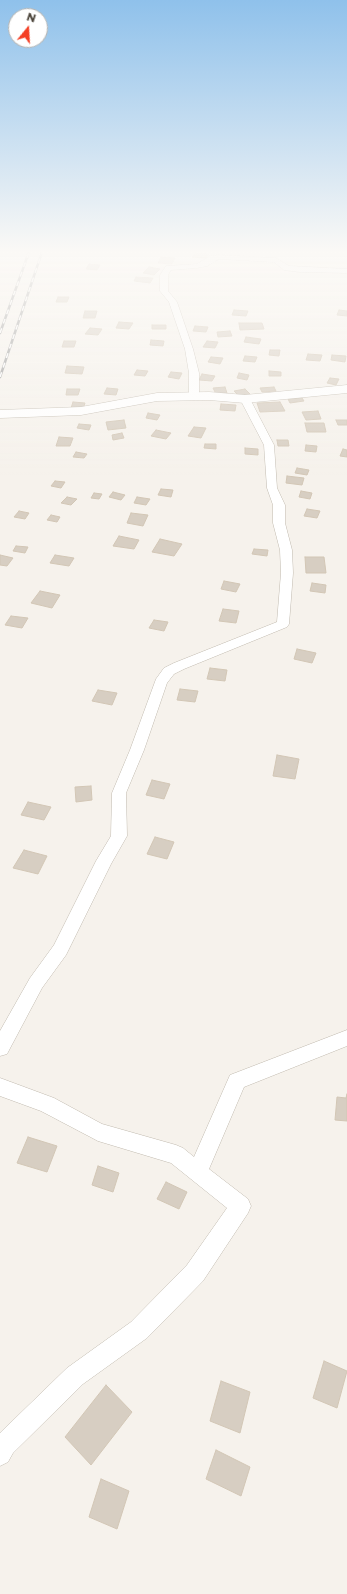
<!DOCTYPE html>
<html>
<head>
<meta charset="utf-8">
<style>
  body { margin:0 }
  #map { position:relative; width:347px; height:1594px; overflow:hidden; background:#f6f2ec; font-family:Montserrat,sans-serif }
  canvas { display:block }
  .north { position:absolute; left:8px; top:8px; width:40px; height:40px; box-sizing:border-box; background:#fff; border:1px solid #b7b4b0; border-radius:50%; rotate:18deg; font-size:11px; font-weight:700; line-height:16px; text-align:center; color:#4a4339 }
  .north::after { content:''; display:block; margin:auto; width:14px; height:18px; background:#f43e24; clip-path:polygon(50% 0,100% 100%,50% 72%,0 100%) }
</style>
</head>
<body>
<div id="map">
<canvas width="347" height="1594"></canvas>
<div class="north">N</div>
</div>
<script>
const c = document.querySelector('canvas').getContext('2d');
c.lineJoin = 'round';
function paint(path, color) {
  c.fillStyle = color;
  c.fill(path, 'evenodd');
}
function poly(rows) {
  const path = new Path2D();
  for (const r of rows) {
    path.moveTo(r[0], r[1]);
    for (let i = 2; i < r.length; i += 2) path.lineTo(r[i], r[i + 1]);
  }
  return path;
}
function strokePath(path, color, width, dash) {
  c.strokeStyle = color;
  c.lineWidth = width;
  c.lineCap = dash ? 'butt' : 'round';
  c.setLineDash(dash || []);
  c.stroke(path);
}
const building = poly([
  [195,253,209,254,206,258,192,257,195,253],
  [161,257,175,258,172,264,158,263,161,257],
  [89,264,100,265,97,270,86,269,89,264],
  [149,267,160,269,154,275,143,273,149,267],
  [136,277,153,278,150,283,134,281,136,277],
  [58,297,69,297,67,302,56,302,58,297],
  [234,310,248,311,246,316,232,315,234,310],
  [339,310,347,311,347,316,337,315,339,310],
  [85,311,97,311,95,318,83,318,85,311],
  [119,322,133,323,129,329,116,328,119,322],
  [239,323,262,323,264,329,240,330,239,323],
  [152,325,166,325,166,329,152,329,152,325],
  [195,326,208,327,206,332,193,331,195,326],
  [90,328,102,329,98,335,85,334,90,328],
  [230,331,232,336,218,337,217,332,230,331],
  [246,337,261,339,259,344,244,342,246,337],
  [151,340,164,341,163,346,150,345,151,340],
  [64,341,76,341,74,347,62,347,64,341],
  [207,341,218,342,215,348,203,347,207,341],
  [270,350,280,350,279,356,269,355,270,350],
  [308,354,322,355,320,361,306,360,308,354],
  [332,355,346,356,345,362,331,360,332,355],
  [245,356,257,357,255,362,243,361,245,356],
  [211,357,223,358,220,364,208,362,211,357],
  [67,366,84,367,82,374,65,373,67,366],
  [137,370,148,371,145,376,134,375,137,370],
  [269,371,281,372,281,376,269,376,269,371],
  [171,372,182,373,179,379,168,377,171,372],
  [239,373,249,375,247,380,237,378,239,373],
  [202,374,215,376,212,381,199,380,202,374],
  [330,378,339,379,336,385,327,383,330,378],
  [225,387,227,393,216,394,213,388,225,387],
  [274,387,276,391,262,392,260,388,274,387],
  [107,388,118,389,116,395,104,394,107,388],
  [67,389,80,389,78,395,66,395,67,389],
  [245,389,251,395,240,397,234,391,245,389],
  [302,398,304,401,290,403,288,399,302,398],
  [73,402,85,403,83,409,71,408,73,402],
  [280,402,285,411,260,412,257,403,280,402],
  [221,404,236,405,235,411,220,410,221,404],
  [318,411,321,419,306,420,302,412,318,411],
  [148,413,160,415,157,420,146,418,148,413],
  [124,420,126,428,108,430,106,422,124,420],
  [336,420,347,420,347,425,338,425,336,420],
  [305,423,324,423,326,432,307,432,305,423],
  [79,424,91,425,89,430,77,428,79,424],
  [194,427,206,428,201,438,188,436,194,427],
  [156,430,171,433,166,439,151,436,156,430],
  [122,433,124,438,113,440,112,435,122,433],
  [59,437,73,438,70,446,56,446,59,437],
  [277,440,288,440,289,446,278,446,277,440],
  [205,444,216,444,216,449,204,448,205,444],
  [306,445,317,446,316,452,305,451,306,445],
  [245,448,258,449,258,455,245,454,245,448],
  [343,449,347,450,347,457,340,456,343,449],
  [76,452,87,454,84,458,73,457,76,452],
  [297,468,309,470,307,475,295,473,297,468],
  [287,476,304,478,302,485,286,483,287,476],
  [55,481,65,482,61,488,51,486,55,481],
  [161,489,173,490,171,497,158,495,161,489],
  [301,491,312,493,310,499,299,497,301,491],
  [113,492,125,495,121,500,109,497,113,492],
  [94,493,102,494,99,499,91,498,94,493],
  [67,497,77,499,71,505,61,503,67,497],
  [137,497,150,499,146,505,134,503,137,497],
  [307,509,320,511,317,518,304,516,307,509],
  [19,511,29,513,25,519,14,517,19,511],
  [131,513,148,515,143,526,127,523,131,513],
  [51,515,60,517,57,522,47,520,51,515],
  [119,536,139,540,134,549,113,546,119,536],
  [160,539,182,544,174,556,152,552,160,539],
  [16,546,28,547,25,553,13,551,16,546],
  [254,549,268,550,267,556,252,554,254,549],
  [0,555,13,558,7,566,0,565,0,555],
  [55,555,74,558,69,566,50,563,55,555],
  [305,557,324,557,326,573,306,573,305,557],
  [224,581,240,584,236,592,221,589,224,581],
  [312,583,326,585,325,593,310,591,312,583],
  [40,591,60,595,52,608,31,603,40,591],
  [223,609,239,611,236,623,219,621,223,609],
  [11,616,28,618,22,628,5,625,11,616],
  [154,620,168,622,164,631,149,628,154,620],
  [297,649,316,653,312,663,294,659,297,649],
  [210,668,227,670,225,681,207,679,210,668],
  [180,689,198,691,195,702,177,700,180,689],
  [98,690,117,693,112,705,92,701,98,690],
  [277,755,299,759,295,779,273,776,277,755],
  [152,780,170,784,164,799,146,795,152,780],
  [91,786,92,800,76,802,75,787,91,786],
  [28,802,51,807,44,820,21,815,28,802],
  [155,837,174,842,167,859,147,854,155,837],
  [24,850,47,856,38,874,13,868,24,850],
  [347,1094,347,1121,335,1120,337,1097,346,1098,347,1094],
  [28,1137,57,1146,47,1172,17,1163,28,1137],
  [98,1166,119,1173,113,1192,92,1185,98,1166],
  [166,1182,187,1192,179,1209,157,1199,166,1182],
  [324,1361,347,1371,337,1408,313,1398,324,1361],
  [221,1381,250,1392,240,1433,210,1421,221,1381],
  [106,1385,132,1412,91,1465,65,1437,106,1385],
  [216,1450,250,1467,241,1496,206,1479,216,1450],
  [101,1479,129,1491,117,1529,89,1517,101,1479]
]);
const minor = poly([
  [219,255,276,258,289,266,347,269,347,273,300,272,284,270,274,262,219,259,207,266,197,268,171,270,168,275,168,291,177,302,193,349,199,373,199,397,194,400,189,397,189,373,185,349,169,302,160,291,160,275,166,266,197,264,210,256,219,255],
  [245,396,250,399,274,445,277,488,285,505,285,523,292,550,293,573,289,624,287,627,184,669,174,674,167,683,144,750,126,793,127,836,111,864,66,955,42,988,7,1054,0,1056,0,1031,30,978,54,945,96,861,111,836,112,793,130,750,156,679,164,668,174,663,277,622,281,573,280,550,273,523,273,505,267,488,264,445,240,399,245,396],
  [347,1030,347,1046,244,1087,209,1169,248,1199,251,1206,248,1213,203,1281,147,1338,83,1384,13,1453,8,1462,0,1466,0,1433,67,1368,131,1322,187,1265,227,1208,171,1163,98,1141,41,1111,0,1096,0,1078,54,1098,102,1124,176,1145,183,1148,194,1157,230,1075,347,1030]
]);
const tertiary = poly([
  [347,385,347,393,245,403,209,400,157,401,81,415,0,418,0,410,81,407,157,393,209,392,245,395,347,385]
]);
const rail = poly([
  [0,333,29,252],
  [0,377,42,252]
]);
paint(building, '#d7cec2');
strokePath(building, '#d2c6b5', 1);
strokePath(minor, '#c1baaf', 1);
strokePath(tertiary, '#c1baaf', 1);
paint(minor, '#fff');
paint(tertiary, '#fff');
strokePath(rail, '#9a9a9a', 2.5);
strokePath(rail, '#fff', 1.5, [5]);
const sky = c.createLinearGradient(0, 0, 0, 475);
sky.addColorStop(0, '#8fc1eb');
sky.addColorStop(0.53, '#fbf9f6');
sky.addColorStop(1, '#fbf9f600');
c.fillStyle = sky;
c.fillRect(0, 0, 347, 475);
</script>
</body>
</html>
